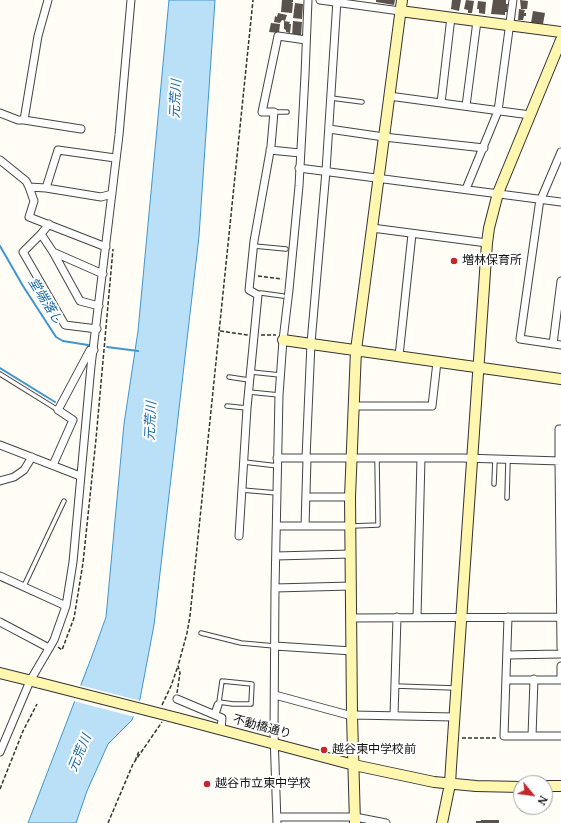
<!DOCTYPE html>
<html>
<head>
<meta charset="utf-8">
<style>
  body { margin:0 }
  #map { position:relative; width:561px; height:823px; overflow:hidden; background:#fffdf5; font-family:"Noto Serif",serif }
  canvas { display:block }
  .north { position:absolute; left:513px; top:775px; width:40px; height:40px; box-sizing:border-box; background:#fff; border:1px solid #a0a0a0; border-radius:50%; rotate:119deg; font-size:11px; font-weight:700; line-height:16px; text-align:center; color:#111 }
  .north::after { content:''; display:block; margin:auto; width:14px; height:18px; background:#c4262e; clip-path:polygon(50% 0,100% 100%,50% 72%,0 100%) }
</style>
</head>
<body>
<div id="map">
<canvas width="561" height="823"></canvas>
<div class="north">N</div>
</div>
<script>
const c = document.querySelector('canvas').getContext('2d');
c.lineJoin = 'round';
function paint(path, color) {
  c.fillStyle = color;
  c.fill(path, 'evenodd');
}
function poly(rows) {
  const path = new Path2D();
  for (const r of rows) {
    path.moveTo(r[0], r[1]);
    for (let i = 2; i < r.length; i += 2) path.lineTo(r[i], r[i + 1]);
  }
  return path;
}
function strokePath(path, color, width, dash) {
  c.strokeStyle = color;
  c.lineWidth = width;
  c.lineCap = dash ? 'butt' : 'round';
  c.setLineDash(dash || []);
  c.stroke(path);
}
function drawText(font, color, halo, rows, align = 'center') {
  c.font = font + ' "Noto Serif","Noto Sans JP",serif';
  c.lineWidth = 4;
  c.setLineDash([]);
  c.textBaseline = 'middle';
  c.strokeStyle = halo;
  c.fillStyle = color;
  for (const [text, x, y, turn = 0] of rows) {
    c.save();
    c.translate(x, y);
    c.rotate((+turn || 0) * Math.PI / 180);
    c.textAlign = isNaN(turn) ? turn : align;
    if (halo) c.strokeText(text, 0, 0);
    c.fillText(text, 0, 0);
    c.restore();
  }
}
const water = poly([
  [169,0,215,0,199,236,154,625,140,699,132,720,108,744,87,791,76,823,28,823,92,656,106,617,124,424,138,331,169,0]
]);
const pier = poly([
  [79,685,141,701,135,717,73,701]
]);
const stream = poly([
  [0,246,23,286,56,337,63,341,88,345],
  [107,347,138,351],
  [0,368,55,402]
]);
const building = poly([
  [282,0,293,0,293,2,291,2,293,3,292,13,281,12],
  [376,0,395,0,394,5,376,2],
  [452,0,461,0,459,11,451,9],
  [466,0,474,1,472,13,468,13,468,10,464,9],
  [493,0,506,0,506,4,508,4,507,12,505,12,505,15,491,14],
  [520,0,528,1,527,9,521,9],
  [478,1,486,2,485,14,479,13,479,9,477,9],
  [295,3,303,4,302,19,293,18],
  [519,9,525,10,524,13,526,13,526,16,524,16,523,20,518,20],
  [533,11,545,13,543,24,531,23],
  [278,13,287,15,285,21,282,20,280,23,274,22,275,16,277,17],
  [284,21,290,22,289,24,291,24,290,33,286,32,286,30,284,29],
  [293,21,302,22,301,36,292,36],
  [271,23,280,24,279,33,269,32],
  [481,820,499,820,499,823,476,823,476,821,481,821]
]);
const path = poly([
  [258,276,282,279],
  [220,331,248,335],
  [261,335,276,335],
  [58,647,62,650,74,618,83,563,96,439,113,249],
  [177,693,180,673,178,666,187,633,190,616,253,0],
  [162,705,171,686,178,666],
  [462,738,498,738],
  [135,761,139,751],
  [0,789,23,731,37,704],
  [108,823,133,764,162,722]
]);
const lane = poly([
  [331,98,362,102],
  [274,112,287,112],
  [254,246,286,249],
  [257,294,261,293,283,296],
  [251,372,280,375],
  [0,374,58,410],
  [229,377,249,380],
  [249,392,279,395],
  [227,406,247,408],
  [244,462,278,466],
  [494,484,495,459],
  [242,490,277,493],
  [507,498,508,460],
  [352,526,378,525,377,459],
  [24,586,64,501],
  [201,633,241,643,275,646],
  [222,681,252,684,251,704,233,704,219,702,222,681],
  [395,686,455,688]
]);
const street = poly([
  [320,0,400,11],
  [389,96,530,115],
  [441,103,451,17],
  [466,106,477,21],
  [0,113,18,120,24,120,81,129],
  [24,120,38,36,48,0],
  [329,129,384,137,484,148],
  [270,150,300,153],
  [0,160,26,181,29,187,46,188,101,197,112,194],
  [299,168,561,202],
  [29,187,34,201,29,217,106,247],
  [46,188,58,150,115,158],
  [466,189,498,111,513,0],
  [540,199,520,339,561,345],
  [541,199,561,152],
  [49,224,41,234,53,252,80,301,99,306],
  [372,228,487,243],
  [41,234,23,252,65,325,97,329],
  [53,252,103,274],
  [553,344,561,281],
  [399,356,412,234],
  [354,406,432,406,437,362],
  [561,429,559,429,559,461,561,648],
  [0,445,80,476],
  [277,458,463,458,561,461],
  [306,458,311,343,326,171,337,0],
  [53,465,73,420,58,410,90,350,94,350],
  [0,481,14,477,24,470,32,457],
  [306,497,350,497],
  [277,526,351,526],
  [305,526,307,459],
  [239,536,247,408,258,295,249,290,254,241,271,146,274,112,262,112,278,36,306,40],
  [276,556,351,554],
  [0,576,66,606],
  [275,588,351,586],
  [417,617,421,458],
  [508,617,504,736,561,736],
  [352,618,561,617],
  [0,622,49,648],
  [275,646,352,651],
  [507,655,561,654],
  [561,666,561,680],
  [506,680,561,680],
  [275,695,352,716],
  [177,699,222,718,221,730],
  [215,714,218,705],
  [352,715,454,717],
  [394,716,397,617],
  [532,736,534,679],
  [0,752,30,681,54,640,66,606,73,562,91,366,119,135,131,0],
  [277,817,355,817,386,823],
  [277,823,274,734,275,588,279,395,283,340,289,290,299,186,305,75,308,0]
]);
const secondary = poly([
  [400,11,561,32],
  [283,340,561,379],
  [0,673,40,683],
  [177,718,354,765,434,782,476,786,521,787],
  [545,786,561,786],
  [355,823,352,715,350,497,356,350,402,0],
  [442,823,450,784,451,767,487,243,489,228,498,193,561,40]
]);
const secondaryBridge = poly([
  [40,683,177,718]
]);
const markers = [
  [454,261,4,"#c4262e"],
  [324,750,4,"#c4262e"],
  [207,784,4,"#c4262e"]
];
const poiNames = [
  ["増林保育所",462,261],
  ["越谷東中学校前",332,750],
  ["越谷市立東中学校",215,784]
];
const streetNames = [
  ["不動橋通り",262,727,15]
];
const waterNames = [
  ["元荒川",176,99,-87],
  ["堂端落し",45,301,58],
  ["元荒川",151,421,-87],
  ["元荒川",80,753,-67]
];
paint(water, '#b9e0f7');
strokePath(water, '#3f96cf', 1);
paint(pier, '#fffdf5');
strokePath(stream, '#3f96cf', 2);
paint(building, '#5a524d');
strokePath(lane, '#444', 5.5);
strokePath(street, '#444', 9);
strokePath(secondary, '#333', 12);
strokePath(path, '#333', 1.5, [4, 2]);
strokePath(lane, '#fff', 3.5);
strokePath(street, '#fff', 7);
strokePath(secondary, '#fff6b0', 10);
strokePath(secondaryBridge, '#333', 12, []);
strokePath(secondaryBridge, '#fff6b0', 10);
for (const [x, y, r, color] of markers) {
  const dot = new Path2D();
  dot.arc(x, y, r, 0, 2 * Math.PI);
  c.fillStyle = color;
  c.fill(dot);
  strokePath(dot, '#fff', 1.5);
}
drawText('12px', '#111', '#fff', poiNames, 'left');
drawText('12px', '#111', '#fff', streetNames);
drawText('italic 13px', '#1768a6', '#fff', waterNames);
</script>
</body>
</html>
